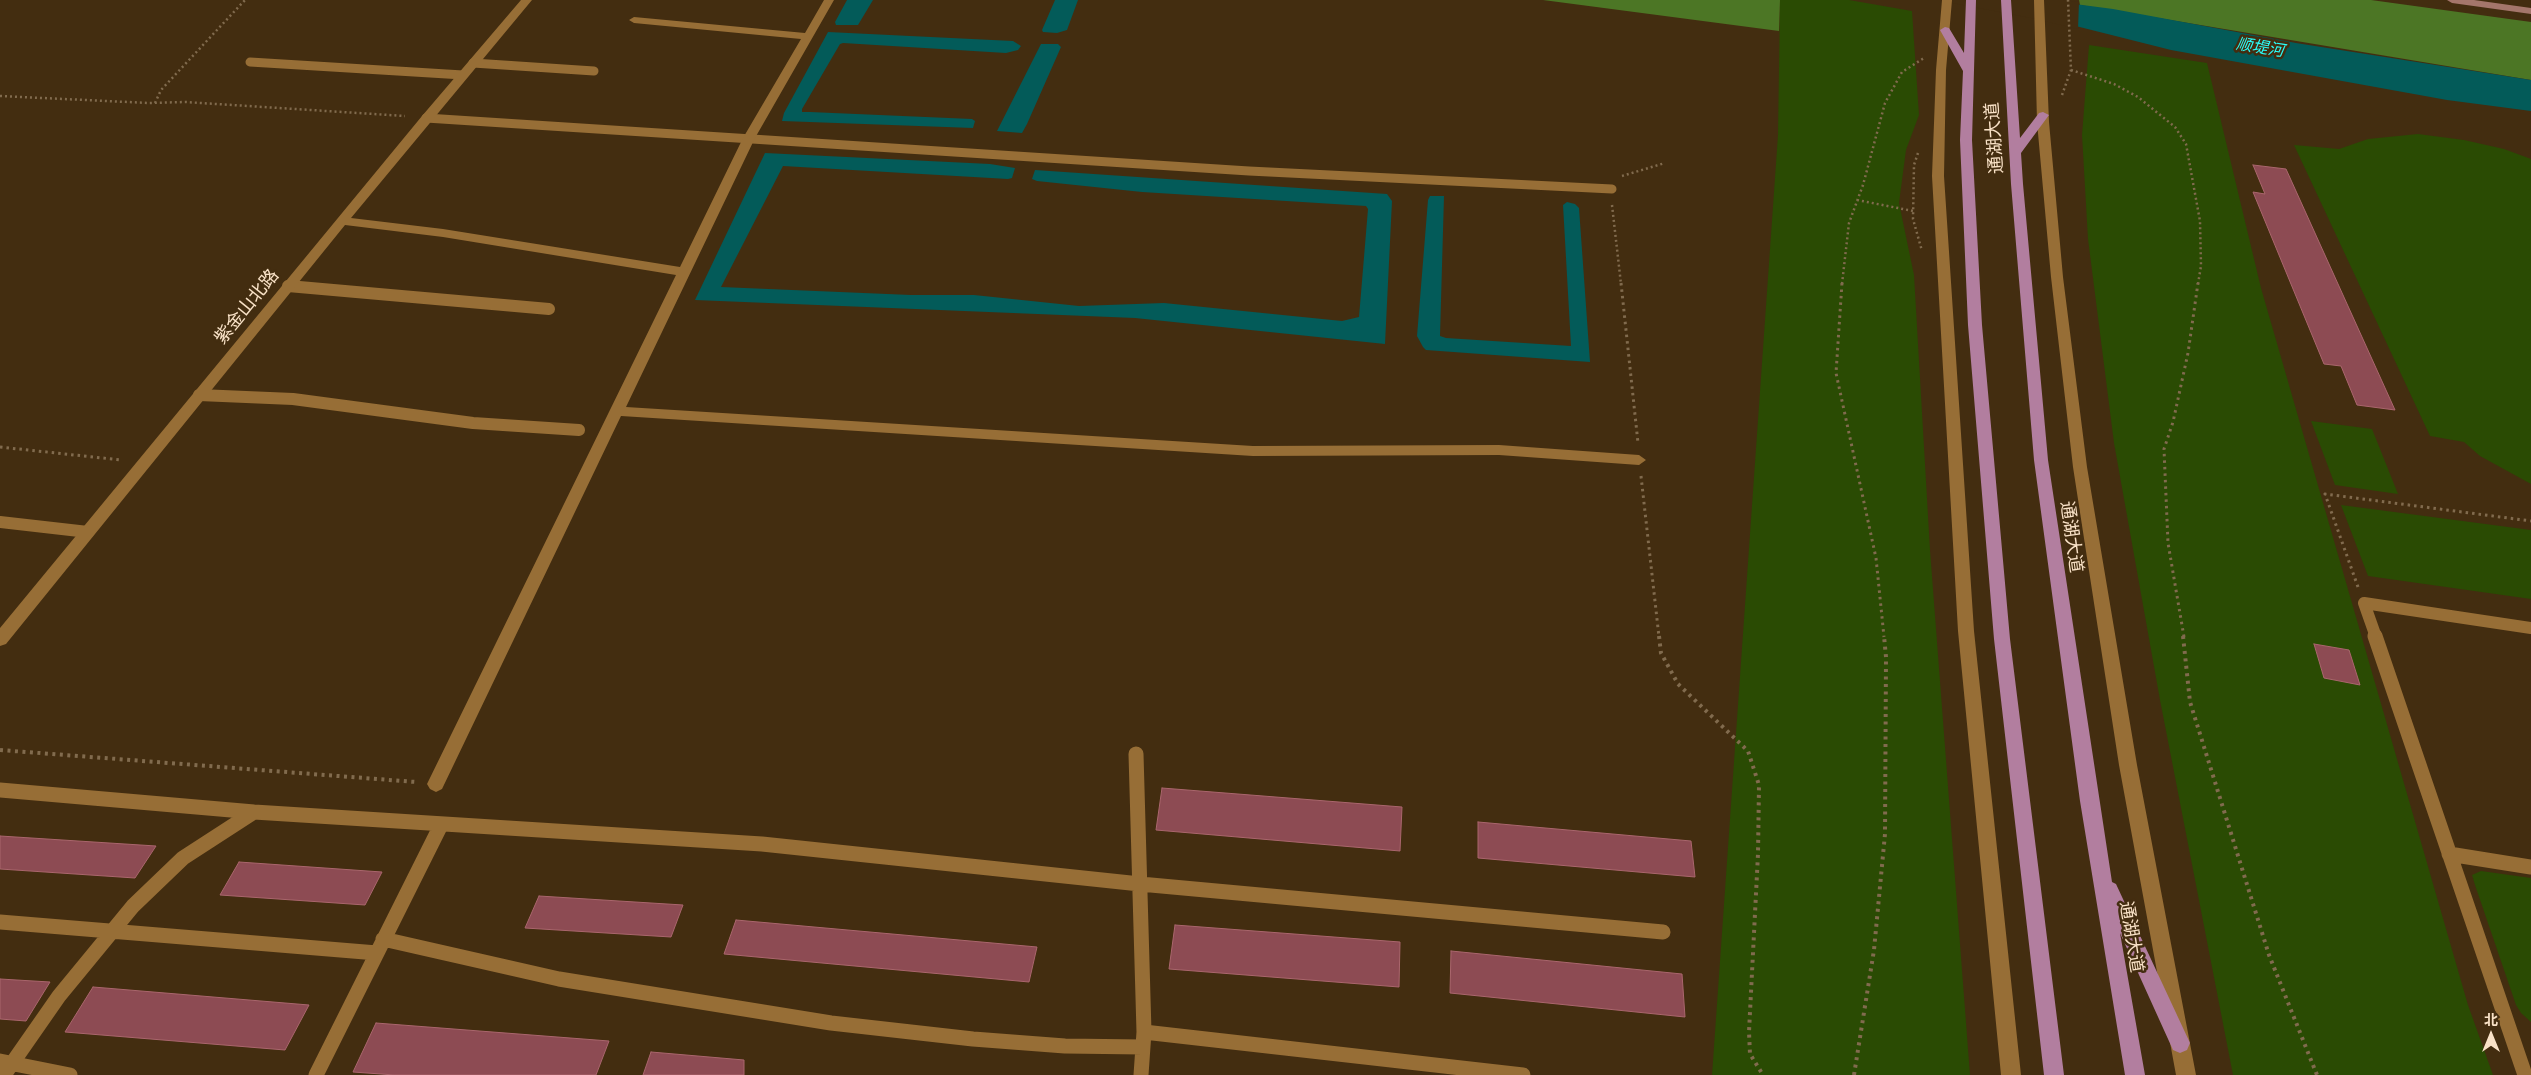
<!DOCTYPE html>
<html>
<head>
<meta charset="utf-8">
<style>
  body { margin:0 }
  #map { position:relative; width:2531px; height:1075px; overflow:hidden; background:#432d10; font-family:"Libre Baskerville","Noto Sans SC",serif }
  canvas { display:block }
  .north { position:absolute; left:2466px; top:1010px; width:50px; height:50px; -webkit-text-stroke:4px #432d10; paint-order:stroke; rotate:0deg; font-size:14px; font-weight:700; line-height:20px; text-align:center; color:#f9e2c7 }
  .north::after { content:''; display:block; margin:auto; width:18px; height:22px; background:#f9e2c7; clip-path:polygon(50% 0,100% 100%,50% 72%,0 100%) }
</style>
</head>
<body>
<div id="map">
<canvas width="2531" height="1075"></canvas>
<div class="north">北</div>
</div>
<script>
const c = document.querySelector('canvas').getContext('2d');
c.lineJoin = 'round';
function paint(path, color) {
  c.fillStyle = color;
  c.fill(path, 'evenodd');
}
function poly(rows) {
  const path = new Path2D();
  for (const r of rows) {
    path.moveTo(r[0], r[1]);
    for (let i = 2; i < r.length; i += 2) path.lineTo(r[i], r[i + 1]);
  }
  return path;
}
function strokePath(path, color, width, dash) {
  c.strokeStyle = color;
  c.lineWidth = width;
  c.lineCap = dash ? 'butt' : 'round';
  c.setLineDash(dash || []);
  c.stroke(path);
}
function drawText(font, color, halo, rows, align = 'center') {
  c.font = font + ' "Libre Baskerville","Noto Sans SC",serif';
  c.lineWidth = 5;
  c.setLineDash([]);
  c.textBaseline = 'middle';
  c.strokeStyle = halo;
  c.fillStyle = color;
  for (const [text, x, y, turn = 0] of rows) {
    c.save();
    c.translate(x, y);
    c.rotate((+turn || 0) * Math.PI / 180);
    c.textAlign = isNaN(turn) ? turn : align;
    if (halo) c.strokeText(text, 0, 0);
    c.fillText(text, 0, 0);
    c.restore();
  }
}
const green = poly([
  [1780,0,1849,0,1912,11,1919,115,1906,150,1899,203,1914,275,1930,550,1970,1075,1712,1075,1778,135],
  [2089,45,2207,63,2261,288,2468,1005,2493,1075,2233,1075,2160,700,2114,443,2088,239,2082,135],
  [2418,134,2464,140,2504,149,2531,159,2531,484,2480,456,2464,442,2430,436,2294,145,2339,149,2368,139],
  [2311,421,2372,429,2398,494,2335,485],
  [2341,505,2531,530,2531,599,2368,576],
  [2481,871,2531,878,2531,1022,2521,1013,2516,1005,2475,885,2472,875]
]);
const forest = poly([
  [1543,0,1780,0,1779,31],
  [2079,0,2371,0,2531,22,2531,80,2080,5]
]);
const water = poly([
  [847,0,873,0,858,25,836,25,835,22],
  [1055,0,1078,0,1067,30,1057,33,1043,32,1042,30],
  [2044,0,2113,9,2296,43,2531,80,2531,111,2447,100,2171,50,2032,15],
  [828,32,1013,41,1021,46,1018,50,1006,53,843,43,840,44,802,109,802,112,810,112,972,119,975,121,973,128,782,121,784,113],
  [1041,44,1058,44,1061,47,1027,124,1022,133,997,131],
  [765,153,990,164,1015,168,1012,178,1008,179,783,166,721,287,911,295,974,295,1079,306,1164,303,1342,321,1359,317,1368,209,1366,206,1142,192,1037,181,1032,179,1035,170,1387,194,1392,201,1385,344,1135,318,695,300],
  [1430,196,1444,196,1440,336,1446,338,1571,346,1563,205,1567,202,1575,204,1579,208,1590,362,1426,350,1423,347,1417,336,1428,200]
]);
const pier = poly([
  [1945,0,2063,0,2079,2,2078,29,2031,18,1947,2]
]);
const building = poly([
  [2253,165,2286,169,2395,410,2357,405,2341,366,2324,364,2253,192,2265,194,2253,165],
  [2314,644,2349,650,2360,685,2324,678,2314,644],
  [1162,788,1402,807,1400,851,1156,830,1162,788],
  [1478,822,1691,841,1695,877,1478,858,1478,822],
  [0,836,156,846,135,878,0,869,0,836],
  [239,862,382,872,365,905,220,895,239,862],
  [539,896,683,905,671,937,525,928,539,896],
  [736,920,1037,947,1029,982,724,954,736,920],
  [1175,925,1400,942,1399,987,1169,969,1175,925],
  [1451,951,1682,974,1685,1017,1450,993,1451,951],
  [0,979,50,982,26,1021,0,1019,0,979],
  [93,987,309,1005,285,1050,65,1032,93,987],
  [376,1023,609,1041,596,1075,395,1075,353,1072,376,1023],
  [651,1052,744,1060,744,1075,643,1075,651,1052]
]);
const pathFar2 = poly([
  [2071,70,2114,84,2138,97,2175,127,2186,144,2200,221,2201,266,2198,284],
  [2062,95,2071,70,2068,0],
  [0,96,149,103,185,102,405,116],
  [155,103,161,90,245,0],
  [1918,153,1914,165,1913,219,1922,251],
  [1622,176,1665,163],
  [1857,200,1913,211],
  [1612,205,1621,284],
  [1842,284,1849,223,1863,185,1885,103,1902,72,1924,58]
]);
const pathFar1 = poly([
  [1621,283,1638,443],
  [1842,283,1836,373,1876,558,1884,637],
  [0,447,121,460],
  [1641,476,1659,637],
  [2358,587,2325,494,2531,521],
  [2184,637,2168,543,2164,449,2173,422,2188,353,2198,283]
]);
const path = poly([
  [1659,636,1661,653,1678,684,1748,751,1759,785,1758,854,1749,1032,1750,1054,1763,1075],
  [2183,636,2190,702,2269,955,2317,1075],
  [0,750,416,782],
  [1854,1075,1874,950,1885,834,1886,657,1884,636]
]);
const laneFar2 = poly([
  [250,62,463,75],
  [473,63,594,71],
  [426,118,1249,171,1612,189]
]);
const laneFar1 = poly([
  [288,286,549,309],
  [199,395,293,399,473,423,579,430],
  [0,522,88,532],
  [2376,637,2364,603,2531,628]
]);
const lane = poly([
  [2375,636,2525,1075],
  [1136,754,1144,1032,1141,1075],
  [0,790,254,812,762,844,1140,884,1663,932],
  [2449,854,2531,867],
  [0,922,377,953],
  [383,939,559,979,831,1023,973,1039,1065,1046,1143,1047],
  [1144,1032,1523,1075],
  [0,1061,70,1075],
  [4,1075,59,996,133,906,183,858,254,812],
  [316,1075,441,825]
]);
const street = poly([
  [521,0,532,0,351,218,443,229,680,267,743,138,801,39,634,23,629,20,634,17,805,33,824,0,834,0,755,138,626,407,1253,446,1499,445,1639,455,1646,460,1639,465,1499,455,1253,456,621,416,442,789,436,792,430,789,427,784,676,275,443,237,345,225,6,644,0,646,0,628,422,116,521,0],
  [1942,0,1952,0,1946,70,1944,176,1974,631,2021,1075,2001,1075,1958,631,1932,176,1936,70,1942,0],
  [2034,0,2044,0,2049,122,2063,277,2087,467,2137,765,2196,1075,2176,1075,2119,765,2073,467,2051,277,2037,122,2034,0]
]);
const secondary = poly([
  [2447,0,2474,0,2531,8,2531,14,2452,3,2447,0]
]);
const primary = poly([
  [1966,0,1976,0,1972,140,1982,325,2010,639,2064,1075,2044,1075,1994,639,1968,325,1960,140,1963,71,1940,30,1945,27,1949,28,1964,53,1966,0],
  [2001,0,2011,0,2020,138,2039,113,2043,112,2049,115,2021,153,2023,184,2048,460,2112,882,2116,884,2190,1043,2187,1050,2180,1053,2173,1050,2120,933,2145,1075,2125,1075,2080,801,2034,460,2011,184,2001,0]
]);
const farWaternames = [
  ["顺堤河",2260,48,9]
];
const streetNames = [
  ["通湖大道",1995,138,-94],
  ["紫金山北路",247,307,-51],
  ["通湖大道",2071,537,82],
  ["通湖大道",2131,937,81]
];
paint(green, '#2a4b03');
paint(forest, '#4c7625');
paint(water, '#035b59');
paint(pier, '#432d10');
paint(building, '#8d4b53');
strokePath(building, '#aa666d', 1);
strokePath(pathFar2, '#816b4e', 2.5, [2, 3]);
strokePath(pathFar1, '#816b4e', 3, [2.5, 4]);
strokePath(path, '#816b4e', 4, [3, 4.5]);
strokePath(laneFar2, '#976e36', 9);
strokePath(laneFar1, '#976e36', 12);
strokePath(lane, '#976e36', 15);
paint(street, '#976e36');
paint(secondary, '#a4766b');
paint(primary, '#b27e9f');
drawText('italic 16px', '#29fefa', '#432d10', farWaternames);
drawText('18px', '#f9e2c7', '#432d10', streetNames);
</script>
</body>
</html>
